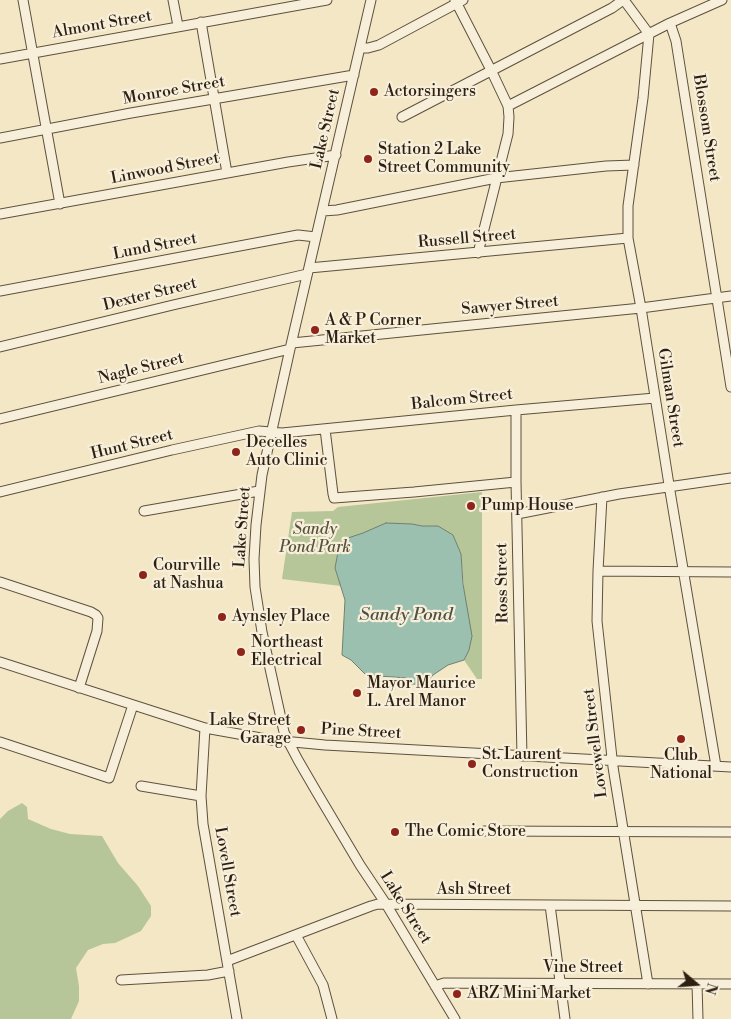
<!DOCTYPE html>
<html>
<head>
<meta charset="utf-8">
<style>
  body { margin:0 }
  #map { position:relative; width:731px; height:1019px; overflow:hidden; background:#f3e7c6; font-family:"Libre Bodoni",serif }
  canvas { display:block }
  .north { position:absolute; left:671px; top:959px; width:50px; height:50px; -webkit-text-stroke:4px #f7efda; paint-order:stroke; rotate:108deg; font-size:14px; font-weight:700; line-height:20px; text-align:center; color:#2d1f11 }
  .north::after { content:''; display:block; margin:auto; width:18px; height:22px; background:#2d1f11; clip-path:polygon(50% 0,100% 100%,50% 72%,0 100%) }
</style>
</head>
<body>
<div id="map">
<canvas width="731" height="1019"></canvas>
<div class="north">N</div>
</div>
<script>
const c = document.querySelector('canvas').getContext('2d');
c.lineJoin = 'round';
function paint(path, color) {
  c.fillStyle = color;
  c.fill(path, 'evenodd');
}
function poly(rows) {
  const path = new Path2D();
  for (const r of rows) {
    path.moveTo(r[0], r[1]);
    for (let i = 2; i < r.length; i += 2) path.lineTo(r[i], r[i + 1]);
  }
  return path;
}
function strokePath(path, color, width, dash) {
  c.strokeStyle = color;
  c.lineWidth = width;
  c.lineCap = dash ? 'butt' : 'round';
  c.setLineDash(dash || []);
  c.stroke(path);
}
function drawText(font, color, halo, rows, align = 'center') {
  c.font = font + ' "Libre Bodoni",serif';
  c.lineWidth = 4.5;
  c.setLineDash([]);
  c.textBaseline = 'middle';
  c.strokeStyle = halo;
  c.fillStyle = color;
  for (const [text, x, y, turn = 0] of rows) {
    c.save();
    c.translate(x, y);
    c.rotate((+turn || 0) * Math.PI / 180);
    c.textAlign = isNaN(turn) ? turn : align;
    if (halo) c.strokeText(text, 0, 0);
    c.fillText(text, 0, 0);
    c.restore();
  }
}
const green = poly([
  [482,492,482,679,477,679,464,660,469,650,461,554,453,535,439,527,422,526,412,524,363,533,345,539,338,552,335,568,341,586,282,579,292,512,333,511,338,507],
  [22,803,27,807,28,819,51,829,70,834,102,836,118,863,138,886,151,906,151,916,141,931,115,943,103,944,88,950,76,968,79,986,79,1001,71,1019,0,1019,0,819,8,811]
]);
const water = poly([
  [386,523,412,524,422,526,438,526,453,535,461,554,463,584,472,636,469,650,464,660,448,665,433,675,425,684,407,684,407,678,366,675,351,660,342,655,345,600,335,568,338,552,345,539,363,533,386,523]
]);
const minor = poly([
  [23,0,60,204],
  [173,0,178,26],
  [371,0,290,349,262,475,256,525,254,559,255,587,262,632,284,732,288,741,298,760,316,791,360,865,386,904,455,1019],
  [455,0,491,70,508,106,509,117,508,134,478,253],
  [624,0,649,34,643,98,628,206,628,238,641,308,670,491,716,766],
  [201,22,227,173],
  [670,23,676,41,731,387],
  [360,48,368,48,379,45,463,0],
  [0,59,327,0],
  [508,106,670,23,722,0],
  [402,117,612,8,623,0],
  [0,138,131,113,354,75],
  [323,211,337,210,496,178,606,166,634,165],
  [0,214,288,162,336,155],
  [309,268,628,238],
  [0,291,298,235,316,237],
  [292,343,641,308,731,296],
  [0,347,173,305,307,274],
  [516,410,516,482,522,756],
  [0,419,290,349],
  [325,429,333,494,334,498,414,492,516,482],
  [0,492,172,450,259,431,282,433,516,410,655,398],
  [602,497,598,571,597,621,613,767,648,984],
  [144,511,259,491],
  [517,514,619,494,731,478],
  [598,571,731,572],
  [0,582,91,612,96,615,98,618,97,631,79,688],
  [0,662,205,728,272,740,325,745,731,767],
  [205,728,201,796,203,824,237,1019],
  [0,742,109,778,133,705],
  [141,786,201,796],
  [484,831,731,832],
  [550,905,565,1019],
  [296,935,323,985,332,1019],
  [227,961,371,906,378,904,731,906],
  [121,980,208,975,229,971],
  [697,984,698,1019],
  [435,986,444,983,731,984]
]);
const markers = [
  [374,92,5,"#8f2418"],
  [368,159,5,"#8f2418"],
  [315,330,5,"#8f2418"],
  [236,452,5,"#8f2418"],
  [471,506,5,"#8f2418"],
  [143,575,5,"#8f2418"],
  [222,617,5,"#8f2418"],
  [241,652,5,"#8f2418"],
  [357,693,5,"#8f2418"],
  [301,730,5,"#8f2418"],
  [681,739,5,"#8f2418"],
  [472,764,5,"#8f2418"],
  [395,832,5,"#8f2418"],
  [457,994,5,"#8f2418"]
];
const streetNames = [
  ["Almont Street",102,25,-10],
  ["Monroe Street",174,91,-10],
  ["Blossom Street",706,128,81],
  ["Lake Street",326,129,-77],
  ["Linwood Street",165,169,-11],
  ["Russell Street",467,239,-5],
  ["Lund Street",155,247,-11],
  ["Dexter Street",150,295,-14],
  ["Sawyer Street",510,306,-5],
  ["Nagle Street",141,369,-14],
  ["Gilman Street",670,398,81],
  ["Balcom Street",462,400,-6],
  ["Hunt Street",132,445,-14],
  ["Lake Street",243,527,-86],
  ["Ross Street",503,583,-91],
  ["Pine Street",361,732,3],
  ["Lovewell Street",596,743,-97],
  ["Lovell Street",227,872,80],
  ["Ash Street",474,890],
  ["Lake Street",405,908,58],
  ["Vine Street",583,968]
];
const poiNames = [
  ["Actorsingers",384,92],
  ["Station 2 Lake",378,150],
  ["Street Community",378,168],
  ["A & P Corner",325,321],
  ["Market",325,339],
  ["Decelles",246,443],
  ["Auto Clinic",246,461],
  ["Pump House",481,506],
  ["Courville",153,566],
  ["at Nashua",153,584],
  ["Aynsley Place",232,617],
  ["Northeast",251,643],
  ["Electrical",251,661],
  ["Mayor Maurice",367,684],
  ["L. Arel Manor",367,702],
  ["Lake Street",291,721,"right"],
  ["Garage",291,739,"right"],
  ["St. Laurent",482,755],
  ["Construction",482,773],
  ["Club",681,756,"center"],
  ["National",681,774,"center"],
  ["The Comic Store",405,832],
  ["ARZ Mini Market",467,994]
];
const parkNames = [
  ["Sandy",315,530],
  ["Pond Park",315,548]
];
const waterNames = [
  ["Sandy Pond",406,616]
];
paint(green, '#b7c698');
paint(water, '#9cc0b0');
strokePath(water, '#708070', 1);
strokePath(minor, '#5e513e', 11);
strokePath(minor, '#f7efda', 9);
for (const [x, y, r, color] of markers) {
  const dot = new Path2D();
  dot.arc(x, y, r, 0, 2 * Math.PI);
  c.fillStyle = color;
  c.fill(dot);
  strokePath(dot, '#f7efda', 2);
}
drawText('16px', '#2d1f11', '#f7efda', streetNames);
drawText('16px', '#2d1f11', '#f7efda', poiNames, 'left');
drawText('italic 16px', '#56513a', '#f7efda', parkNames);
drawText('italic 18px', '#4e4f41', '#f7efda', waterNames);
</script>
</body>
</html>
